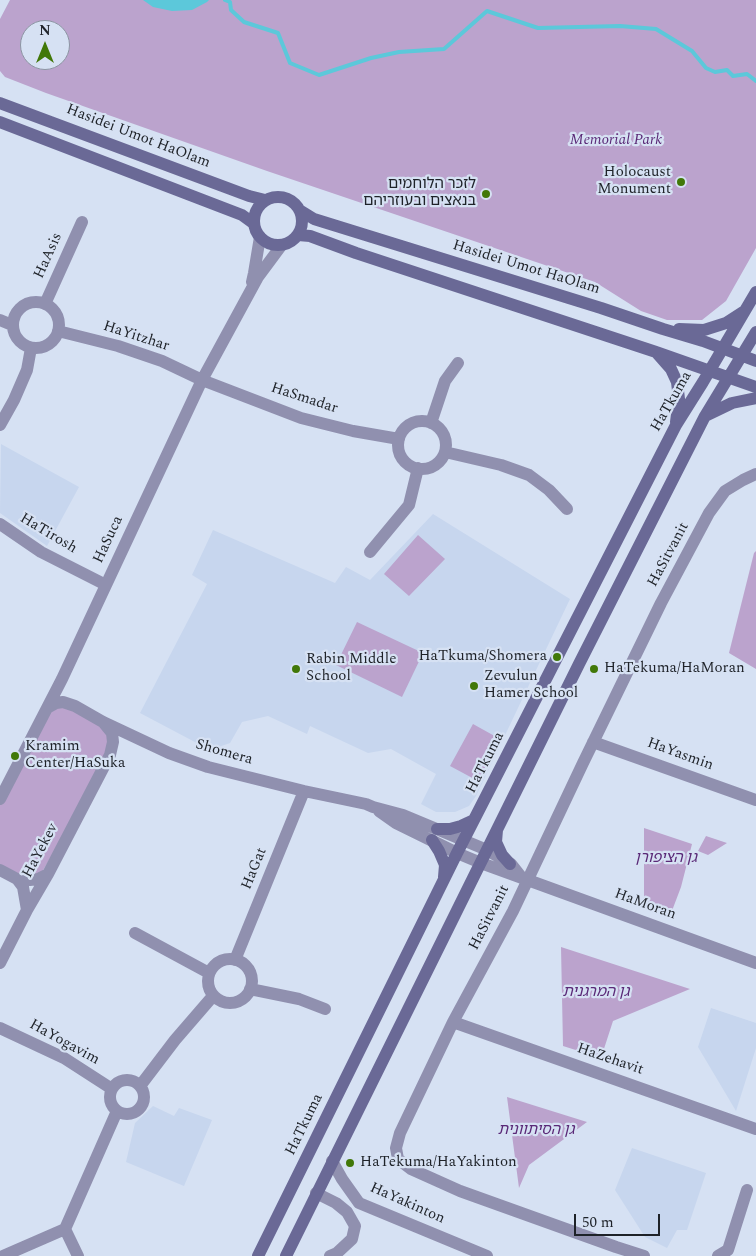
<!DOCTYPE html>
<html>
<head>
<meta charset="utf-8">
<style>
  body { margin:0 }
  #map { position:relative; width:756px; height:1256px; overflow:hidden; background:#d6e1f3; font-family:Spectral,serif }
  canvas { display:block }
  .north { position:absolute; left:20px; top:20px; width:50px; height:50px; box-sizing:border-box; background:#d6e1f3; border:1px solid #8c95a2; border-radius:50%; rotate:0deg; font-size:14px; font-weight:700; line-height:20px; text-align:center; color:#1e2228 }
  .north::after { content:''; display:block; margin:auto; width:18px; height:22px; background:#417808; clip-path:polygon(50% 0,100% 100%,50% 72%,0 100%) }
  .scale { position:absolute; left:574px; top:1214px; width:86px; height:22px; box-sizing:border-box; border:2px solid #1e2228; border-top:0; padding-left:6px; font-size:15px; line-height:18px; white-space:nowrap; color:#1e2228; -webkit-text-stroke:4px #d6e1f3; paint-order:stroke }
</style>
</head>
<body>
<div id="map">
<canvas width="756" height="1256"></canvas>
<div class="north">N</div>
<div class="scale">50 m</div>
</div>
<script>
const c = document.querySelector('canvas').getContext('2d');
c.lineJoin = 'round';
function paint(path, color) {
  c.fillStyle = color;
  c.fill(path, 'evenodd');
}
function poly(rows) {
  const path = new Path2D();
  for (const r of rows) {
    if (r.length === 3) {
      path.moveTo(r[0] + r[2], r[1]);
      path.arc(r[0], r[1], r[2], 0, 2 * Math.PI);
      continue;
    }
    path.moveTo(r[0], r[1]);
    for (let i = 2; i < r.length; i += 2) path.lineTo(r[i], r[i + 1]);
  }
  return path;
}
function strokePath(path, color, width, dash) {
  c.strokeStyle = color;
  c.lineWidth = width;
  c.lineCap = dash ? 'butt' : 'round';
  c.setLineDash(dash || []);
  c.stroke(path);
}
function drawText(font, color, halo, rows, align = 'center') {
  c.font = font + ' Spectral,"Noto Sans Hebrew",serif';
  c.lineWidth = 4.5;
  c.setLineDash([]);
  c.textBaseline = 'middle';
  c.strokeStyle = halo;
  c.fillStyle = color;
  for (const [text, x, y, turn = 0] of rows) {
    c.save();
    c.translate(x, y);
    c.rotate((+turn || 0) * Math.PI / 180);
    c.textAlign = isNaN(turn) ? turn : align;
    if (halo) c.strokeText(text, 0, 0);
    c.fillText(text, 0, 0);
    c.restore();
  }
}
const built = poly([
  [1,444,79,487,47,546,0,513],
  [433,514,570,599,476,796,469,806,455,812,436,812,421,804,436,774,391,749,368,753,310,726,307,734,268,716,242,722,230,743,210,750,140,713,207,584,192,575,213,530,335,583,346,567,370,580],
  [711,1008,756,1023,756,1048,736,1111,698,1047],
  [153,1106,174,1116,179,1108,212,1120,184,1186,126,1162,135,1123],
  [632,1148,706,1173,687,1230,677,1230,667,1248,645,1237,615,1190]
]);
const green = poly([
  [10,0,756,0,756,248,726,301,702,320,667,320,641,311,595,282,267,171,46,93,5,77,0,71,0,19],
  [30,30,60,30,60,60,30,60],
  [418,535,445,559,409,596,384,574],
  [756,551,756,669,729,653,754,553],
  [357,622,423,653,402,697,336,665],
  [63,702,112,733,110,755,38,879,0,870,0,799,47,708],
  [473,724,500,739,478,781,450,766],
  [644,828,692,844,681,887,670,916,644,908],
  [706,836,727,843,708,855,698,851],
  [561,947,690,989,613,1021,601,1058,563,1046],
  [507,1097,587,1122,529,1165,519,1188]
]);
const water = poly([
  [143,0,209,0,207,2,192,10,172,11,153,7]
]);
const stream = poly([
  [225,0,230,2,231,10,244,22,278,33,290,63,319,75,371,58,399,52,444,49,487,11,538,28,620,26,656,29,692,51,706,68,715,72,727,70,733,76,747,74,756,81]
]);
const street = poly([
  [252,282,254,273,260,237],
  [36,325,23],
  [45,304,82,222],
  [0,320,12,325],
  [58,331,118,346,162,361,202,380,301,418,353,431,399,439],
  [422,445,24],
  [431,423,445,381,458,363],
  [0,425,14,400,27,370,31,348],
  [445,452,501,465,529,475,549,490,567,509],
  [0,524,41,552,106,585],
  [370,552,409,505,418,468],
  [47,708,56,703,63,702,75,706,103,722,169,753,208,767,304,791,366,804,373,807,403,815,487,850,511,864,522,878],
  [593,742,756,800],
  [0,799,62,679,202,380,258,277,281,246],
  [379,811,396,823,457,853,481,863,756,963],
  [0,870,17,879,30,880,38,879,48,874],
  [17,879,23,887,27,910],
  [135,933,209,973],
  [230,981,22],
  [235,960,304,791],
  [0,963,27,910,48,874,110,755,113,742,112,733,103,722],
  [250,989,299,999,325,1009],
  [453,1022,756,1129],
  [0,1028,64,1058,112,1089],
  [127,1097,17],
  [140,1086,175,1040,213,996],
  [332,1161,342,1179,359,1203,487,1256],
  [316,1193,336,1203,347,1212,355,1226,352,1239,337,1253,330,1256],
  [65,1229,117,1111],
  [3,1256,65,1229,78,1256],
  [644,1256,616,1247,460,1191,411,1169,398,1159,396,1148,400,1133,453,1022,513,911,583,763,661,603,709,513,725,491,743,480,756,474],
  [718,1256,728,1250,747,1190]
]);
const secondary = poly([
  [0,103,249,196,265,200],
  [0,122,242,215,253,223],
  [278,221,24],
  [301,211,314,219,601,308,663,329,703,341,756,361],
  [298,235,310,236,356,253,656,352,756,387],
  [679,329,704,330,726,323,743,312],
  [656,352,671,369,677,382,679,399,676,422],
  [705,416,732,403,756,398],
  [437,829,450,829,461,826,474,820],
  [497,830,496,842,502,855,510,864],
  [432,840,439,851,445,865,444,877],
  [258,1256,457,853,676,425,703,382,756,292],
  [286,1256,579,664,705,416,756,332]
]);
const markers = [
  [681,182,5,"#417808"],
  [486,194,5,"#417808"],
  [557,657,5,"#417808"],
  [296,669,5,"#417808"],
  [594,669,5,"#417808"],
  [474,686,5,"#417808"],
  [15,756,5,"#417808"],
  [350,1163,5,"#417808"]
];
const streetNames = [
  ["Hasidei Umot HaOlam",138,137,21],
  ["HaAsis",49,256,-66],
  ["Hasidei Umot HaOlam",526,268,17],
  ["HaYitzhar",136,337,18],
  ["HaSmadar",304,399,18],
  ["HaTkuma",672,402,-60],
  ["HaTirosh",48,534,31],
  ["HaSuca",109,540,-65],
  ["HaSitvanit",669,555,-62],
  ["Shomera",224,753,16],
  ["HaYasmin",680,755,20],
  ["HaTkuma",486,763,-63],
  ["HaYekev",41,851,-62],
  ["HaGat",255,869,-68],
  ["HaMoran",645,905,20],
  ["HaSitvanit",490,918,-63],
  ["HaYogavim",64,1043,29],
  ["HaZehavit",610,1060,19],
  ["HaTkuma",305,1125,-64],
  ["HaYakinton",407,1204,24]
];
const parkNames = [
  ["Memorial Park",616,141],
  ["גן הציפורן",666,859],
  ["גן המרגנית",596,993],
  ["גן הסיתוונית",536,1131]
];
const poiNames = [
  ["Holocaust",671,173,"right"],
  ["Monument",671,190,"right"],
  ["לזכר הלוחמים",476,185,"right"],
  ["בנאצים ובעוזריהם",476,202,"right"],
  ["HaTkuma/Shomera",547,657,"right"],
  ["Rabin Middle",306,660],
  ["School",306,677],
  ["HaTekuma/HaMoran",604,669],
  ["Zevulun",484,677],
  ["Hamer School",484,694],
  ["Kramim",25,747],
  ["Center/HaSuka",25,764],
  ["HaTekuma/HaYakinton",360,1163]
];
paint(built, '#c7d6ee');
paint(green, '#bba3cd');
paint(water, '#5cc8da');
strokePath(stream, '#5cc8da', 4);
strokePath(street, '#9090af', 12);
strokePath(secondary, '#6a6996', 12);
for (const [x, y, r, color] of markers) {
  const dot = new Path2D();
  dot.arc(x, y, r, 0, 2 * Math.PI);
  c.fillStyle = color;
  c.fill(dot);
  strokePath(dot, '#d6e1f3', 2);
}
drawText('15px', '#1e2228', '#d6e1f3', streetNames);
drawText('italic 15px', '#5a2977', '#d6e1f3', parkNames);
drawText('15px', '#1e2228', '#d6e1f3', poiNames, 'left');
</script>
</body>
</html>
